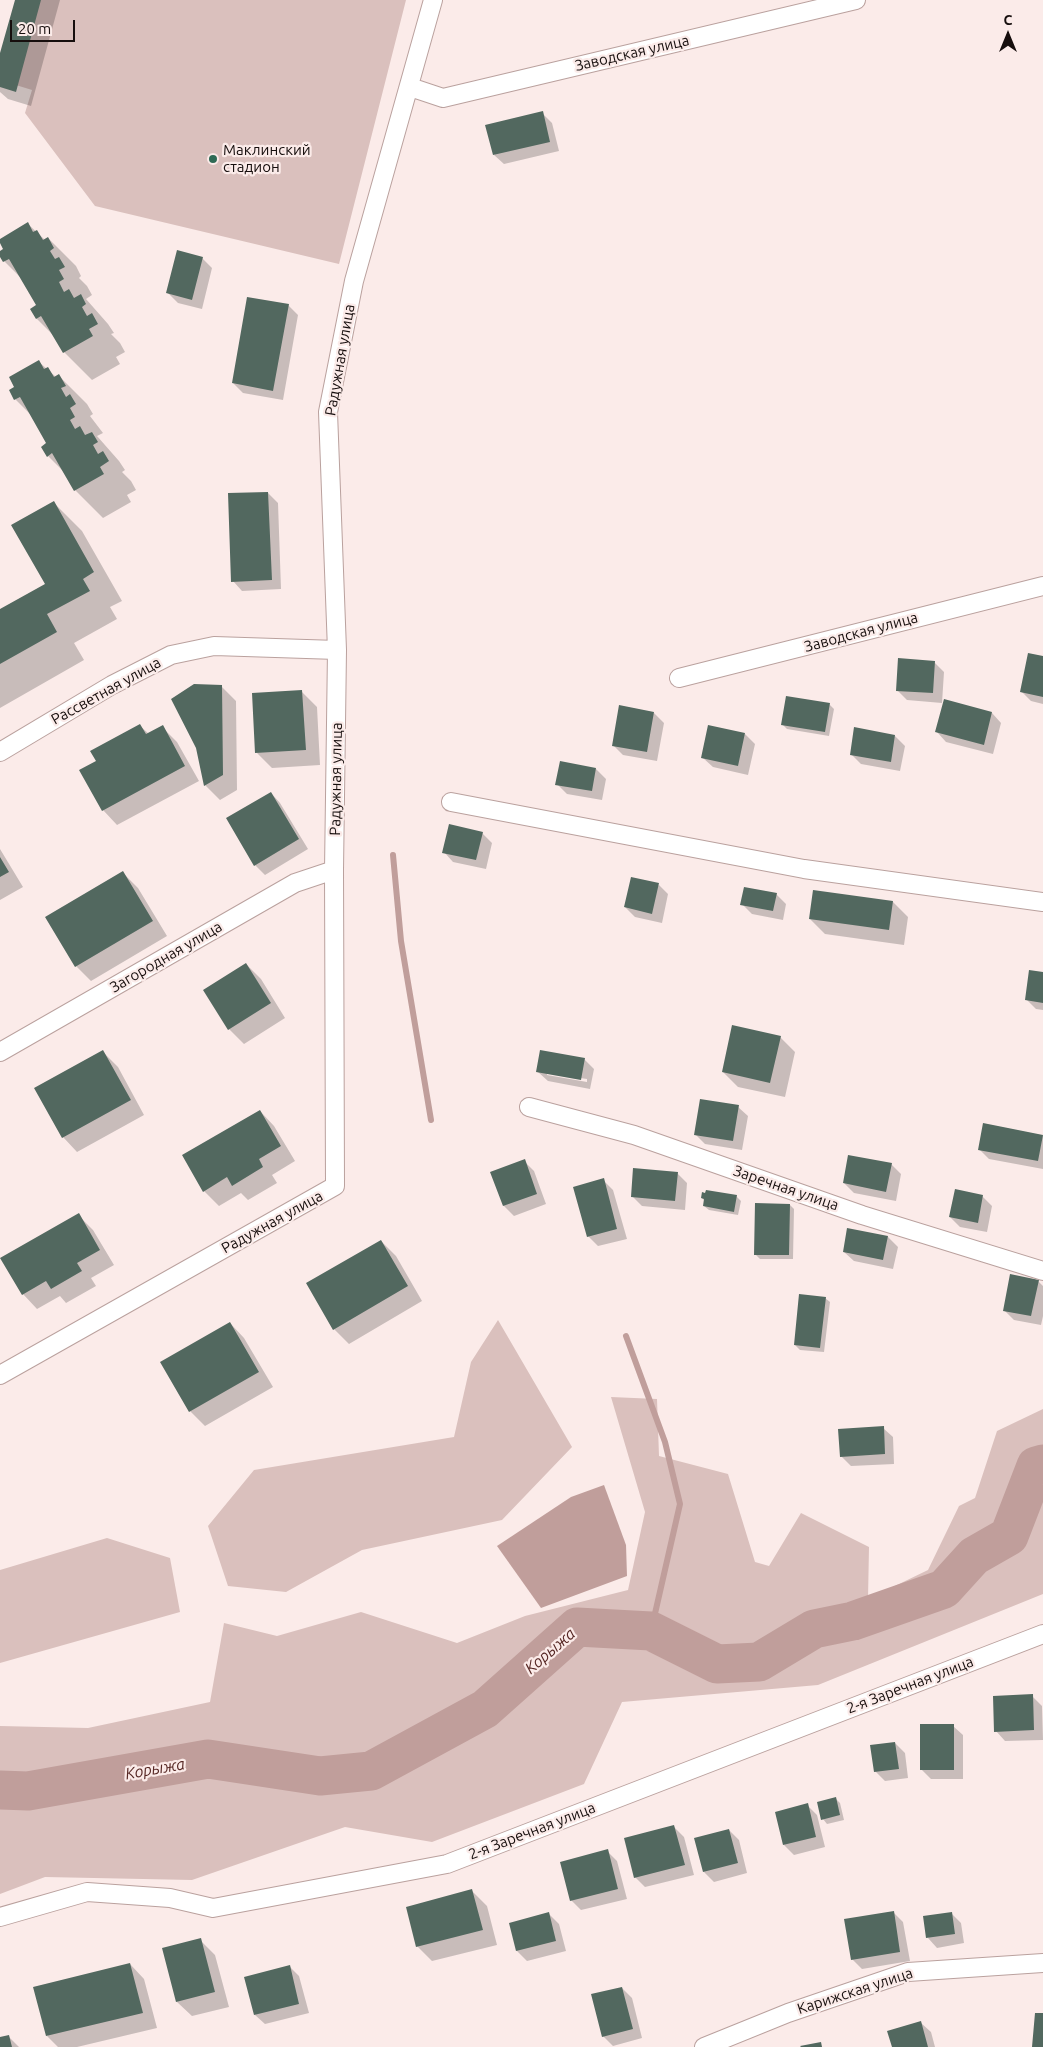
<!DOCTYPE html>
<html>
<head>
<meta charset="utf-8">
<style>
  body { margin:0 }
  #map { position:relative; width:1043px; height:2047px; overflow:hidden; background:#fbebe9; font-family:Ubuntu,sans-serif }
  canvas { display:block }
  .north { position:absolute; left:983px; top:10px; width:50px; height:50px; -webkit-text-stroke:4px #fbebe9; paint-order:stroke; rotate:0deg; font-size:14px; font-weight:700; line-height:20px; text-align:center; color:#160e0d }
  .north::after { content:''; display:block; margin:auto; width:18px; height:22px; background:#160e0d; clip-path:polygon(50% 0,100% 100%,50% 72%,0 100%) }
  .scale { position:absolute; left:10px; top:20px; width:65px; height:22px; box-sizing:border-box; border:2px solid #160e0d; border-top:0; padding-left:6px; font-size:15px; line-height:18px; white-space:nowrap; color:#160e0d; -webkit-text-stroke:4px #fbebe9; paint-order:stroke }
</style>
</head>
<body>
<div id="map">
<canvas width="1043" height="2047"></canvas>
<div class="north">С</div>
<div class="scale">20 m</div>
</div>
<script>
const c = document.querySelector('canvas').getContext('2d');
c.lineJoin = 'round';
function paint(path, color) {
  c.fillStyle = color;
  c.fill(path, 'evenodd');
}
function poly(rows) {
  const path = new Path2D();
  for (const r of rows) {
    path.moveTo(r[0], r[1]);
    for (let i = 2; i < r.length; i += 2) path.lineTo(r[i], r[i + 1]);
  }
  return path;
}
function strokePath(path, color, width, dash) {
  c.strokeStyle = color;
  c.lineWidth = width;
  c.lineCap = dash ? 'butt' : 'round';
  c.setLineDash(dash || []);
  c.stroke(path);
}
function drawText(font, color, halo, rows, align = 'center') {
  c.font = font + ' Ubuntu,sans-serif';
  c.lineWidth = 4.5;
  c.setLineDash([]);
  c.textBaseline = 'middle';
  c.strokeStyle = halo;
  c.fillStyle = color;
  for (const [text, x, y, turn = 0] of rows) {
    c.save();
    c.translate(x, y);
    c.rotate((+turn || 0) * Math.PI / 180);
    c.textAlign = isNaN(turn) ? turn : align;
    if (halo) c.strokeText(text, 0, 0);
    c.fillText(text, 0, 0);
    c.restore();
  }
}
const green = poly([
  [26,0,406,0,339,264,95,206,25,113,32,90,6,82],
  [498,1320,572,1447,502,1520,362,1550,286,1592,228,1586,208,1526,254,1470,454,1437,471,1362],
  [611,1397,657,1399,659,1456,728,1474,755,1562,769,1566,801,1513,869,1547,868,1599,928,1570,959,1506,975,1498,997,1431,1043,1409,1043,1594,818,1685,622,1702,584,1784,432,1842,345,1827,192,1880,45,1877,0,1894,0,1726,88,1728,210,1702,224,1623,277,1636,361,1612,457,1643,525,1616,628,1590,645,1512],
  [107,1538,170,1558,180,1612,0,1663,0,1570]
]);
const water = poly([
  [604,1485,626,1545,627,1576,541,1608,497,1546,571,1497]
]);
const shadow = poly([
  [16,0,60,0,31,106,8,99,0,92,0,58],
  [542,113,552,123,559,151,504,164,494,155],
  [28,224,45,240,48,238,76,266,81,276,79,278,87,286,92,295,86,299,108,324,114,333,111,334,120,343,125,352,116,357,120,364,92,380,64,352,55,337,37,319,37,306,22,279,4,261,0,254,0,252,5,249,0,240],
  [202,258,212,268,202,309,178,303,168,293],
  [288,305,298,315,283,400,243,393,233,383],
  [39,362,56,377,59,376,87,404,93,414,90,416,103,433,97,436,119,461,125,470,122,472,131,481,136,490,127,495,131,502,103,518,75,490,65,473,48,456,48,444,33,417,15,399,16,387],
  [268,493,278,503,281,589,242,591,233,581],
  [54,503,82,531,122,601,110,607,117,619,74,643,84,660,0,708,0,611,46,584],
  [1043,658,1043,704,1031,701,1022,692],
  [934,662,944,672,942,703,907,700,897,690],
  [221,686,236,701,237,790,220,800,205,785,197,748],
  [302,692,317,707,320,765,272,768,257,753],
  [829,704,834,709,829,736,787,729,782,724],
  [654,713,664,723,657,761,623,755,613,745],
  [992,713,1001,723,993,754,946,742,937,732],
  [140,726,149,734,162,727,177,742,199,781,117,825,103,810,98,762],
  [745,734,755,744,748,775,713,767,703,758],
  [895,736,905,746,900,771,861,764,851,754],
  [596,769,606,779,602,800,567,794,557,784],
  [271,793,280,803,308,849,265,875,255,865],
  [482,833,492,843,486,869,453,862,444,852],
  [0,849,23,887,0,900],
  [123,873,138,888,167,936,91,981,76,966,47,918],
  [659,885,668,894,662,923,635,917,625,907],
  [776,894,786,904,783,920,752,914,742,904],
  [893,902,908,917,904,945,825,934,810,919],
  [246,964,261,979,285,1018,244,1044,229,1029],
  [1043,974,1043,1010,1036,1009,1026,999],
  [780,1037,795,1052,785,1097,738,1087,723,1072],
  [103,1052,118,1067,144,1115,77,1152,63,1137],
  [584,1059,594,1069,590,1089,548,1081,538,1072],
  [547,1073,587,1079,587,1082,547,1075],
  [738,1107,748,1116,742,1150,705,1144,695,1134],
  [260,1111,274,1126,295,1161,272,1175,277,1183,248,1200,241,1193,219,1206,204,1191],
  [984,1125,1043,1136,1043,1169,989,1159,979,1149],
  [524,1161,534,1171,546,1204,514,1216,504,1206,492,1173],
  [891,1164,901,1174,896,1201,854,1193,844,1183],
  [677,1173,687,1183,685,1210,642,1206,632,1196],
  [603,1180,613,1190,627,1239,598,1246,588,1236],
  [736,1196,741,1201,738,1215,709,1210,704,1206,705,1201,702,1198],
  [982,1196,992,1206,987,1232,960,1227,950,1217],
  [790,1205,794,1209,793,1259,760,1259,755,1254],
  [78,1215,93,1230,114,1265,91,1278,96,1286,66,1303,60,1296,37,1309,23,1294],
  [888,1237,898,1247,893,1269,854,1261,844,1252],
  [381,1241,396,1256,422,1301,349,1344,334,1329],
  [1038,1281,1043,1286,1043,1316,1041,1325,1014,1320,1004,1310],
  [825,1298,830,1302,824,1352,800,1350,795,1345],
  [230,1323,244,1338,273,1387,205,1426,190,1411],
  [883,1428,893,1437,894,1464,851,1466,841,1456],
  [1032,1696,1042,1706,1043,1740,1005,1741,996,1731],
  [953,1726,963,1735,963,1779,931,1779,921,1769],
  [895,1743,905,1753,908,1778,885,1781,875,1771],
  [835,1798,840,1803,844,1820,827,1824,823,1819],
  [807,1805,817,1815,825,1847,794,1855,784,1845],
  [674,1827,684,1837,694,1875,645,1887,635,1877],
  [729,1830,739,1840,747,1873,714,1882,704,1872],
  [607,1851,617,1861,627,1899,581,1910,571,1900],
  [472,1891,487,1906,497,1945,432,1961,417,1946],
  [893,1912,903,1922,910,1961,862,1969,852,1959],
  [951,1913,961,1923,964,1943,937,1948,928,1938],
  [549,1914,559,1924,566,1951,527,1961,517,1951,510,1924],
  [200,1940,215,1955,229,2007,192,2016,177,2002],
  [130,1964,144,1979,157,2028,77,2047,58,2047,47,2036],
  [289,1966,299,1976,309,2013,265,2024,255,2015],
  [622,1988,632,1998,642,2038,613,2046,603,2036],
  [921,2023,931,2032,935,2047,893,2047],
  [8,2036,19,2047,0,2047,0,2038]
]);
const stream = poly([
  [393,855,401,941,431,1120],
  [626,1336,665,1442,680,1504,651,1631]
]);
const river = poly([
  [0,1790,28,1791,208,1759,320,1776,371,1771,485,1709,577,1627,651,1631,717,1664,759,1662,814,1629,853,1621,944,1589,974,1556,1009,1536,1036,1466,1043,1464]
]);
const building = poly([
  [15,0,41,0,16,92,0,87,0,53],
  [543,111,550,142,493,155,485,125],
  [28,222,33,232,37,230,43,240,48,237,54,248,50,251,55,259,59,257,65,267,59,270,64,279,59,282,64,292,69,289,74,298,81,294,86,304,82,307,87,316,92,313,98,324,89,329,93,336,63,353,41,316,36,319,30,309,36,305,9,259,3,262,0,257,0,251,3,249,0,243,0,239],
  [177,250,203,257,192,300,166,293],
  [247,297,289,304,273,391,232,383],
  [39,360,44,369,48,367,54,377,59,374,66,386,61,388,66,397,70,394,76,404,70,408,75,417,70,420,75,429,80,426,85,435,92,432,98,442,93,445,98,454,103,451,109,461,100,467,104,474,74,491,52,453,47,457,41,447,46,443,20,397,14,400,9,390,14,387,9,377],
  [268,492,272,580,231,582,228,493],
  [54,501,94,572,83,579,90,591,47,614,57,632,0,664,0,609,45,584,11,525],
  [1028,653,1043,656,1043,697,1020,692],
  [898,658,935,661,933,693,896,691],
  [194,684,222,685,223,775,204,786,196,748,171,699],
  [302,690,306,750,255,753,252,693],
  [786,696,830,703,825,732,781,725],
  [944,699,992,712,984,745,935,732],
  [619,705,654,712,647,752,612,746],
  [140,724,146,734,163,725,185,766,102,811,79,770,96,761,90,751],
  [708,725,745,733,738,766,701,758],
  [854,727,895,735,891,762,850,755],
  [560,761,596,768,592,791,555,785],
  [271,792,299,839,254,866,226,818],
  [449,824,483,832,476,860,442,853],
  [0,857,9,872,0,877],
  [123,871,153,921,75,967,45,917],
  [631,877,659,883,652,914,624,907],
  [744,887,777,893,773,911,740,905],
  [813,890,893,901,889,930,809,919],
  [246,963,271,1003,228,1030,203,990],
  [1029,970,1043,972,1043,1003,1025,1000],
  [732,1025,781,1036,770,1083,722,1072],
  [103,1050,131,1100,62,1138,34,1088],
  [540,1050,585,1058,581,1080,536,1072],
  [700,1099,739,1105,733,1141,694,1135],
  [260,1110,281,1146,259,1159,263,1167,232,1186,227,1177,203,1192,182,1155],
  [983,1123,1043,1135,1038,1161,978,1150],
  [848,1155,892,1163,886,1192,843,1183],
  [525,1159,537,1194,503,1206,490,1172],
  [633,1168,678,1172,675,1201,631,1197],
  [604,1178,617,1229,587,1237,573,1187],
  [955,1189,983,1195,978,1223,949,1217],
  [706,1190,737,1195,734,1212,703,1206,704,1199,701,1198,702,1192,705,1193],
  [755,1203,790,1204,789,1255,754,1255],
  [79,1213,100,1250,77,1263,82,1271,51,1289,46,1281,22,1295,0,1258],
  [847,1228,888,1236,883,1260,843,1252],
  [381,1240,408,1286,333,1330,306,1283],
  [1010,1274,1039,1280,1031,1316,1003,1311],
  [799,1294,826,1297,820,1348,794,1345],
  [230,1322,259,1372,189,1412,160,1362],
  [884,1426,885,1454,840,1457,838,1429],
  [1033,1694,1034,1730,994,1732,993,1696],
  [920,1724,954,1724,954,1770,920,1770],
  [895,1742,899,1769,874,1772,870,1745],
  [836,1797,840,1815,821,1820,817,1802],
  [808,1803,816,1837,783,1845,775,1812],
  [674,1825,685,1865,634,1878,624,1838],
  [729,1829,738,1863,703,1872,694,1838],
  [608,1849,618,1889,570,1901,560,1862],
  [472,1889,483,1930,416,1947,406,1907],
  [894,1911,900,1952,851,1960,844,1919],
  [549,1912,556,1941,516,1951,509,1923],
  [952,1912,955,1934,926,1938,923,1916],
  [201,1938,215,1992,176,2002,162,1948],
  [130,1963,143,2013,46,2036,33,1987],
  [290,1965,299,2004,254,2015,244,1977],
  [622,1987,633,2029,602,2037,591,1994],
  [1035,2013,1043,2013,1043,2047,1032,2047],
  [921,2021,928,2047,892,2047,887,2031],
  [9,2035,12,2047,0,2047,0,2037],
  [821,2042,822,2047,801,2047,800,2046]
]);
const street = poly([
  [410,87,443,98,856,0],
  [679,678,1043,586],
  [0,752,112,685,171,655,214,646,337,650],
  [451,802,804,869,1043,902],
  [0,1052,295,883,334,870],
  [529,1107,634,1135,862,1215,1043,1271],
  [0,1375,335,1186,334,870,337,650,328,412,354,281,433,0],
  [0,1917,87,1892,170,1898,213,1908,447,1864,1043,1634],
  [704,2047,788,2013,908,1972,1043,1963]
]);
const markers = [
  [213,159,5,"#2e6a55"]
];
const streetNames = [
  ["Заводская улица",632,53,-13],
  ["Радужная улица",340,360,-80],
  ["Заводская улица",861,632,-15],
  ["Рассветная улица",106,691,-29],
  ["Радужная улица",336,779,-89],
  ["Загородная улица",166,957,-30],
  ["Заречная улица",786,1188,19],
  ["Радужная улица",272,1222,-29],
  ["2-я Заречная улица",910,1685,-21],
  ["2-я Заречная улица",532,1831,-21],
  ["Карижская улица",855,1991,-18]
];
const poiNames = [
  ["Маклинский",223,150],
  ["стадион",223,167]
];
const waterNames = [
  ["Корыжа",550,1651,-41],
  ["Корыжа",155,1769,-10]
];
paint(green, '#dac0bd');
paint(water, '#c09e9b');
paint(shadow, '#0003');
strokePath(stream, '#c09e9b', 6);
strokePath(river, '#c09e9b', 39);
paint(building, '#52685f');
strokePath(street, '#baa19e', 20);
strokePath(street, '#fff', 18);
for (const [x, y, r, color] of markers) {
  const dot = new Path2D();
  dot.arc(x, y, r, 0, 2 * Math.PI);
  c.fillStyle = color;
  c.fill(dot);
  strokePath(dot, '#fbebe9', 2);
}
drawText('15px', '#160e0d', '#fbebe9', streetNames);
drawText('15px', '#160e0d', '#fbebe9', poiNames, 'left');
drawText('italic 16px', '#562724', '#fbebe9', waterNames);
</script>
</body>
</html>
